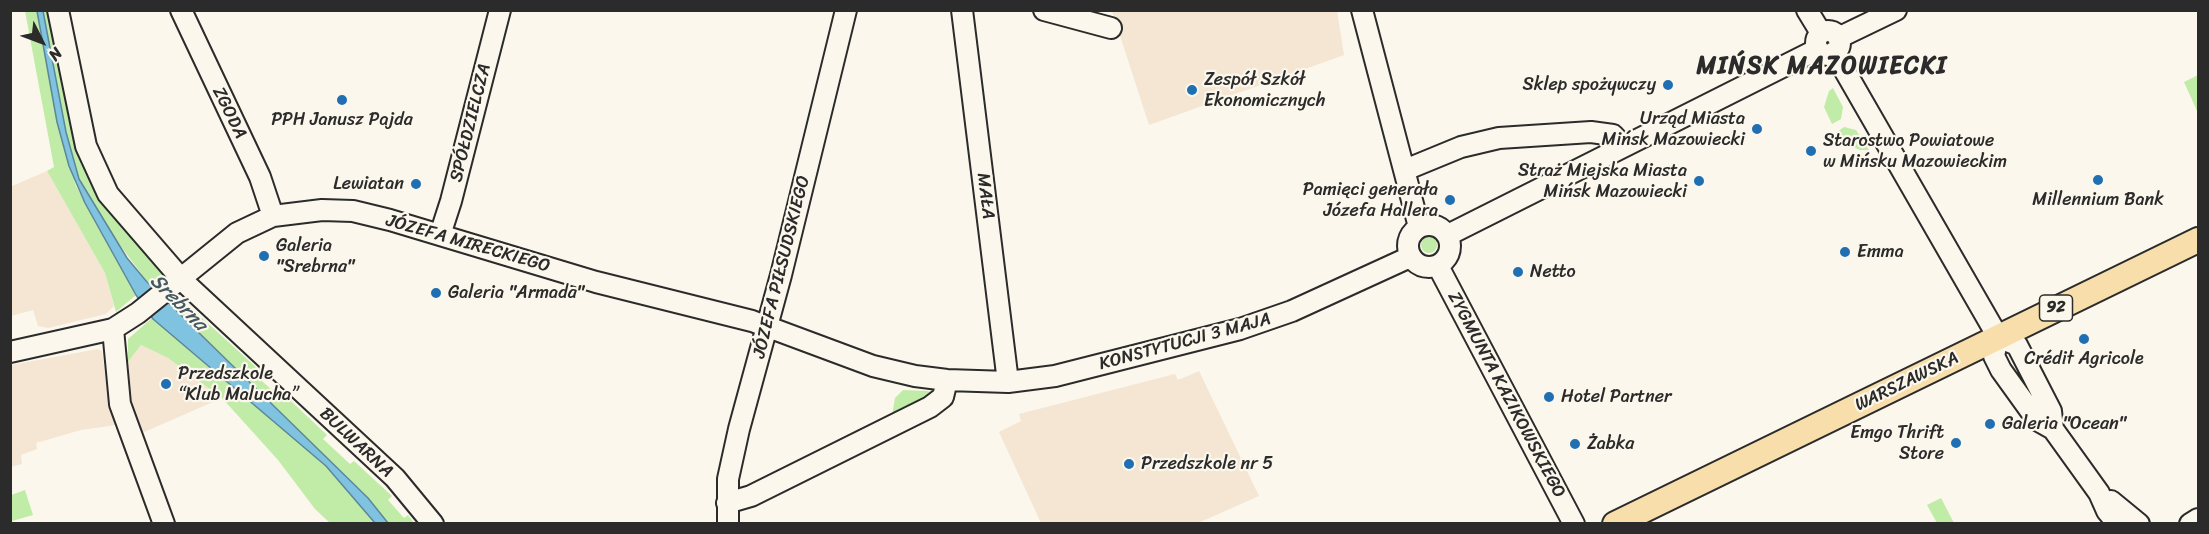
<!DOCTYPE html>
<html>
<head>
<meta charset="utf-8">
<style>
  body { margin:0 }
  #map { position:relative; width:2209px; height:534px; overflow:hidden; background:#fbf7ec; font-family:Sriracha,sans-serif }
  canvas { display:block }
  .frame { position:absolute; inset:0; border:12px solid #2b2b2b; pointer-events:none }
  .north { position:absolute; left:12px; top:12px; width:60px; height:60px; -webkit-text-stroke:4px #fbf7ec; paint-order:stroke; rotate:132deg; font-size:16px; font-weight:700; line-height:24px; text-align:center; color:#2b2b2b }
  .north::after { content:''; display:block; margin:auto; width:21px; height:27px; background:#2b2b2b; clip-path:polygon(50% 0,100% 100%,50% 72%,0 100%) }
</style>
</head>
<body>
<div id="map">
<canvas width="2209" height="534"></canvas>
<div class="frame"></div>
<div class="north">N</div>
</div>
<script>
const c = document.querySelector('canvas').getContext('2d');
c.lineJoin = 'round';
function paint(path, color) {
  c.fillStyle = color;
  c.fill(path, 'evenodd');
}
function poly(rows) {
  const path = new Path2D();
  for (const r of rows) {
    if (r.length === 3) {
      path.moveTo(r[0] + r[2], r[1]);
      path.arc(r[0], r[1], r[2], 0, 2 * Math.PI);
      continue;
    }
    path.moveTo(r[0], r[1]);
    for (let i = 2; i < r.length; i += 2) path.lineTo(r[i], r[i + 1]);
  }
  return path;
}
function strokePath(path, color, width, dash) {
  c.strokeStyle = color;
  c.lineWidth = width;
  c.lineCap = dash ? 'butt' : 'round';
  c.setLineDash(dash || []);
  c.stroke(path);
}
function drawText(font, color, halo, rows, align = 'center') {
  c.font = font + ' Sriracha,sans-serif';
  c.lineWidth = 4.5;
  c.setLineDash([]);
  c.textBaseline = 'middle';
  c.strokeStyle = halo;
  c.fillStyle = color;
  for (const [text, x, y, turn = 0] of rows) {
    c.save();
    c.translate(x, y);
    c.rotate((+turn || 0) * Math.PI / 180);
    c.textAlign = isNaN(turn) ? turn : align;
    if (halo) c.strokeText(text, 0, 0);
    c.fillText(text, 0, 0);
    c.restore();
  }
}
const built = poly([
  [1112,11,1337,11,1344,55,1149,125],
  [47,171,105,273,114,306,106,314,48,328,38,326,33,310,11,316,10,187],
  [141,345,168,358,222,398,142,433,130,395,128,362],
  [98,349,102,351,108,398,116,425,81,430,36,443,37,449,21,455,22,464,11,467,11,365],
  [1199,371,1259,496,1198,523,1041,523,999,432,1021,421,1019,414,1175,374,1178,380]
]);
const green = poly([
  [25,11,37,11,62,140,76,186,136,295,116,312,105,273,47,171,54,167],
  [43,11,52,11,84,166,100,193,154,260,162,274,149,284,110,232,79,179,66,132],
  [2198,75,2198,110,2197,111,2184,82],
  [1833,88,1843,107,1841,119,1832,124,1824,107,1829,91],
  [1844,127,1856,130,1869,150,1860,150,1844,143,1837,132],
  [1429,245,8],
  [177,301,189,306,258,369,254,374,272,390,275,386,327,435,323,439,350,464,354,461,392,496,388,500,404,518,408,515,414,523,388,523,368,498,171,305],
  [152,318,297,439,326,466,375,523,330,523,315,509,278,460,222,398,168,358,141,345,128,362,128,339],
  [903,390,927,391,933,392,934,396,892,415,895,398],
  [25,490,33,515,12,521,11,495],
  [1941,498,1954,523,1937,523,1927,505]
]);
const water = poly([
  [37,11,43,11,66,132,79,179,127,258,147,282,368,498,388,523,375,523,326,466,153,319,136,295,85,203,69,166,57,122,37,11]
]);
const minor = poly([
  [58,10,86,146,108,194,184,282,395,478,433,524],
  [181,10,260,177,273,216],
  [962,10,1008,382],
  [1044,10,1111,28],
  [1362,10,1419,227],
  [1807,10,1821,33],
  [1828,43,12],
  [1838,38,1896,10],
  [1834,52,1998,337],
  [1405,170,1461,147,1499,138,1591,132,1613,135,1623,146],
  [1429,246,21],
  [440,235,451,201,500,10],
  [1448,235,1818,49],
  [1438,266,1574,524],
  [113,329,120,404,164,524],
  [1998,337,1994,356,2001,370,2037,420,2053,429,2099,493,2107,511,2118,524],
  [1998,337,2017,345,2051,411,2053,429],
  [10,352,113,329,138,313,237,233,273,216,322,210,353,211,390,220,596,282,752,321,873,366,915,376,947,380,1008,382,1055,376,1240,329,1292,311,1410,257],
  [2111,501,2139,524],
  [727,503,751,496,930,407,943,397,947,380],
  [728,524,728,479,739,429,781,275,846,10],
  [2190,524,2198,519]
]);
const major = poly([
  [1615,524,2198,240]
]);
const markers = [
  [1668,85,6,"#1f6fb2"],
  [1192,90,6,"#1f6fb2"],
  [342,100,6,"#1f6fb2"],
  [1757,129,6,"#1f6fb2"],
  [1811,151,6,"#1f6fb2"],
  [2098,180,6,"#1f6fb2"],
  [1699,181,6,"#1f6fb2"],
  [416,184,6,"#1f6fb2"],
  [1450,200,6,"#1f6fb2"],
  [1845,252,6,"#1f6fb2"],
  [264,256,6,"#1f6fb2"],
  [1518,272,6,"#1f6fb2"],
  [436,293,6,"#1f6fb2"],
  [2084,339,6,"#1f6fb2"],
  [166,384,6,"#1f6fb2"],
  [1549,397,6,"#1f6fb2"],
  [1990,424,6,"#1f6fb2"],
  [1956,443,6,"#1f6fb2"],
  [1575,444,6,"#1f6fb2"],
  [1129,464,6,"#1f6fb2"]
];
const shields = [
  [2056,308,33]
];
const shieldNames = [
  ["92",2056,308]
];
const poiNames = [
  ["Zespół Szkół",1204,80],
  ["Ekonomicznych",1204,101],
  ["Sklep spożywczy",1656,85,"right"],
  ["Urząd Miasta",1745,119,"right"],
  ["Mińsk Mazowiecki",1745,140,"right"],
  ["PPH Janusz Pajda",342,120,"center"],
  ["Starostwo Powiatowe",1823,141],
  ["w Mińsku Mazowieckim",1823,162],
  ["Straż Miejska Miasta",1687,171,"right"],
  ["Mińsk Mazowiecki",1687,192,"right"],
  ["Lewiatan",404,184,"right"],
  ["Pamięci generała",1438,190,"right"],
  ["Józefa Hallera",1438,211,"right"],
  ["Millennium Bank",2098,200,"center"],
  ["Galeria",276,246],
  ["\"Srebrna\"",276,267],
  ["Emma",1857,252],
  ["Netto",1530,272],
  ["Galeria \"Armada\"",448,293],
  ["Crédit Agricole",2084,359,"center"],
  ["Przedszkole",178,374],
  ["“Klub Malucha”",178,395],
  ["Hotel Partner",1561,397],
  ["Galeria \"Ocean\"",2002,424],
  ["Emgo Thrift",1944,433,"right"],
  ["Store",1944,454,"right"],
  ["Żabka",1587,444],
  ["Przedszkole nr 5",1141,464]
];
const streetNames = [
  ["ZGODA",229,113,64],
  ["SPÓŁDZIELCZA",471,123,-76],
  ["MAŁA",985,196,83],
  ["JÓZEFA MIRECKIEGO",468,244,16],
  ["JÓZEFA PIŁSUDSKIEGO",782,267,-76],
  ["KONSTYTUCJI 3 MAJA",1185,342,-15],
  ["WARSZAWSKA",1907,382,-26],
  ["ZYGMUNTA KAZIKOWSKIEGO",1506,395,62],
  ["BULWARNA",356,443,43]
];
const waterNames = [
  ["Srebrna",178,303,45]
];
const districtNames = [
  ["MIŃSK MAZOWIECKI",1822,67]
];
paint(built, '#f4e6d2');
paint(green, '#c1eca8');
paint(water, '#7fc3e0');
strokePath(water, '#5d8698', 1.5);
strokePath(minor, '#2b2b2b', 24);
strokePath(major, '#2b2b2b', 28);
strokePath(minor, '#fbf7ec', 20);
strokePath(major, '#f8deab', 24);
for (const [x, y, r, color] of markers) {
  const dot = new Path2D();
  dot.arc(x, y, r, 0, 2 * Math.PI);
  c.fillStyle = color;
  c.fill(dot);
  strokePath(dot, '#fbf7ec', 2);
}
for (const [x, y, w] of shields) {
  const box = new Path2D();
  box.roundRect(x - w / 2, y - 13, w, 26, 4.5);
  c.fillStyle = '#fbf7ec';
  c.fill(box);
  strokePath(box, '#2b2b2b', 1.5);
}
drawText('bold 16px', '#2b2b2b', null, shieldNames);
drawText('18px', '#2b2b2b', '#fbf7ec', poiNames, 'left');
drawText('18px', '#2b2b2b', '#fbf7ec', streetNames);
drawText('italic 20px', '#445961', '#fbf7ec', waterNames);
c.letterSpacing = '1.5px';
drawText('bold 24px', '#2b2b2b', '#fbf7ec', districtNames);
c.letterSpacing = '0px';
</script>
</body>
</html>
